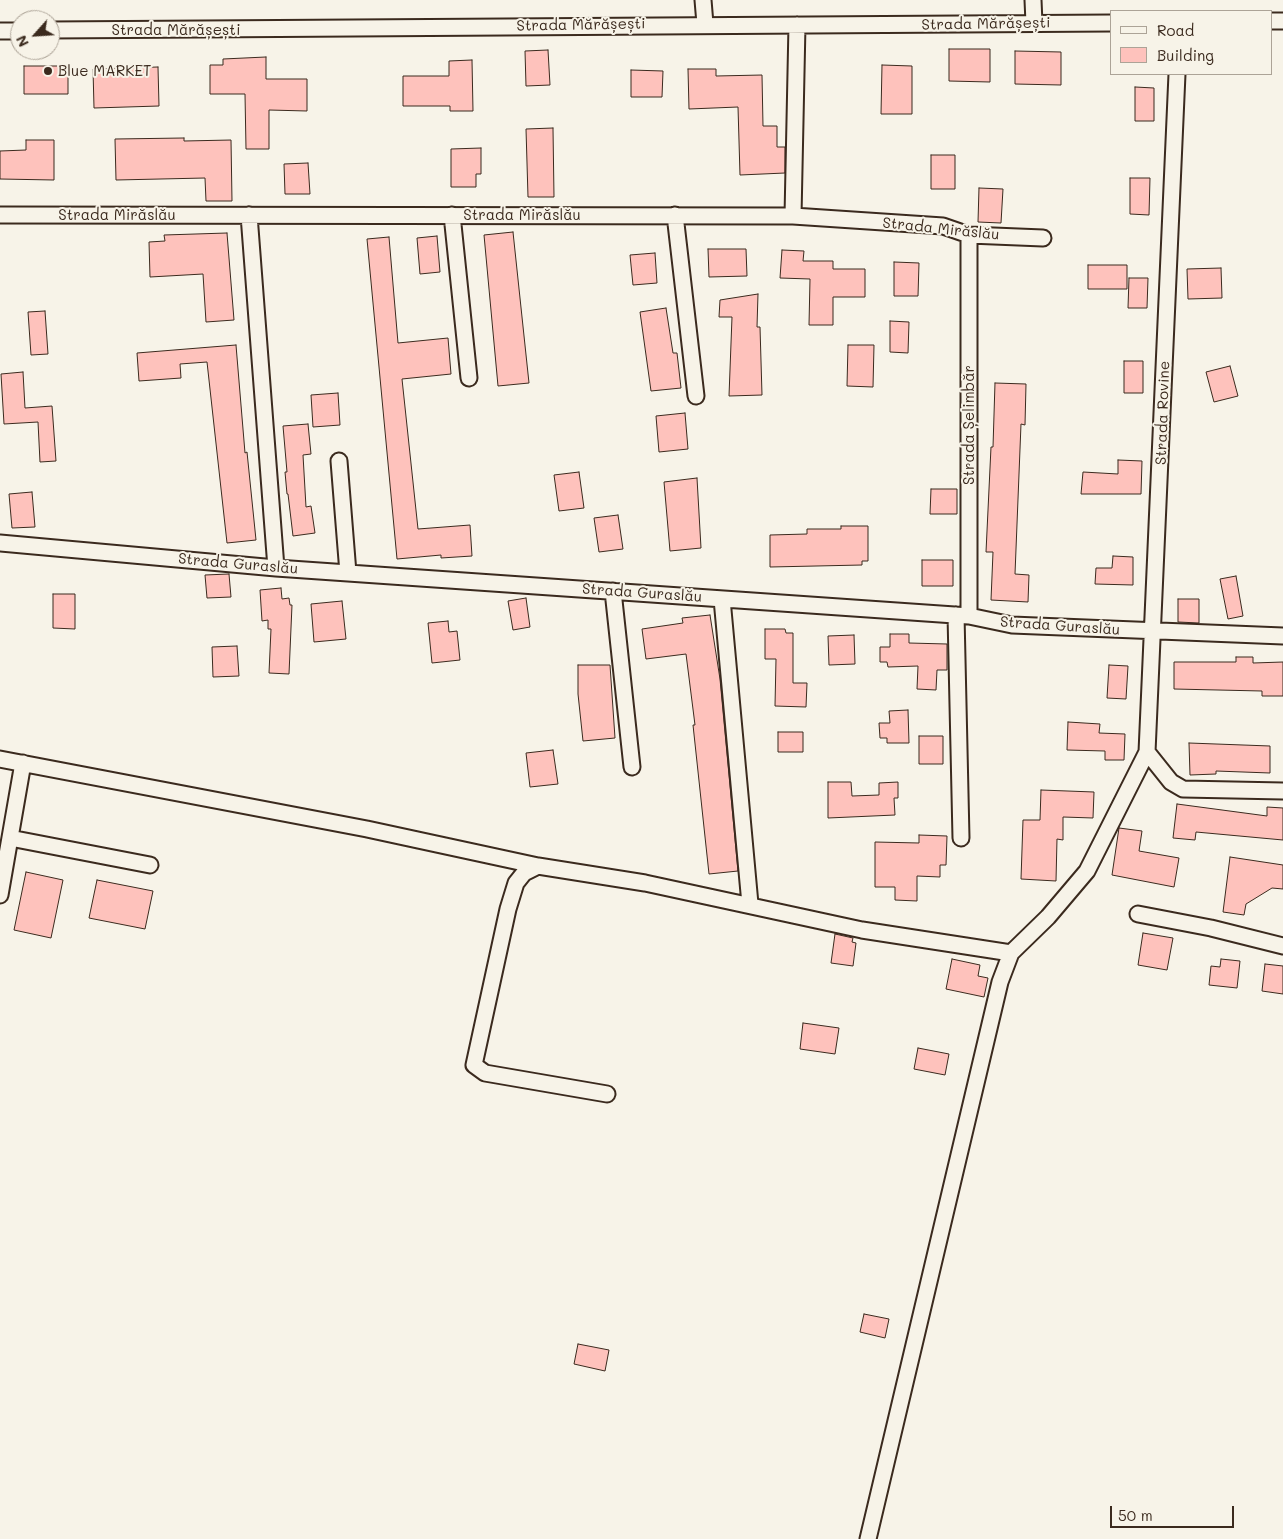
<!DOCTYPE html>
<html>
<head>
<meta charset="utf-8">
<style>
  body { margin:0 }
  #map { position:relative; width:1283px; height:1539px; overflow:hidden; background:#f7f3e8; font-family:Mali,sans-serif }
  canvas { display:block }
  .legend { position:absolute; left:1110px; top:10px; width:162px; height:65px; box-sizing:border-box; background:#f7f3e8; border:1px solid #aca397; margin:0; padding:6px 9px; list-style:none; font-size:15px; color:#3b2a1e }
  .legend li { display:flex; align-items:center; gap:10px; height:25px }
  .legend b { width:25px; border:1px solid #aca397 }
  .north { position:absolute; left:10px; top:10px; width:50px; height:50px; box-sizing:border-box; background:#f7f3e8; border:1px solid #aca397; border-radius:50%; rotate:244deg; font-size:14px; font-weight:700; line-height:20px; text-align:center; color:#3b2a1e }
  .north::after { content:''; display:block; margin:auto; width:18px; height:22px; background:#3b2a1e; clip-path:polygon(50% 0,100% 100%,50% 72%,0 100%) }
  .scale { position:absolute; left:1110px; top:1506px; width:124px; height:22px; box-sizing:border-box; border:2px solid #3b2a1e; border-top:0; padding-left:6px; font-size:15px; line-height:18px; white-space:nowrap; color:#3b2a1e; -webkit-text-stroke:4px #f7f3e8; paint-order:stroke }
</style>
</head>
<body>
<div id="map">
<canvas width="1283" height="1539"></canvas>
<ul class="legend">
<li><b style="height:6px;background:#f7f3e8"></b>Road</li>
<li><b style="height:14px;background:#fec2bc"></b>Building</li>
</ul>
<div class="north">N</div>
<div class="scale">50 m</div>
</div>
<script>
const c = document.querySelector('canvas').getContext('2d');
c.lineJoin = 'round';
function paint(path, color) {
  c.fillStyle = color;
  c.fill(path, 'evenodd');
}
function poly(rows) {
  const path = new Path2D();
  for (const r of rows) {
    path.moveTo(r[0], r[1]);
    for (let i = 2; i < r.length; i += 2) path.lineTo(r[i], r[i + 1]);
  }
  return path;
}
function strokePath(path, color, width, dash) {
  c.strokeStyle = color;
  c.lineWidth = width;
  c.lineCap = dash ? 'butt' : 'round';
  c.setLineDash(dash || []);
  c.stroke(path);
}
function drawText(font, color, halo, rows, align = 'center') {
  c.font = font + ' Mali,sans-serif';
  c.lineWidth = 4;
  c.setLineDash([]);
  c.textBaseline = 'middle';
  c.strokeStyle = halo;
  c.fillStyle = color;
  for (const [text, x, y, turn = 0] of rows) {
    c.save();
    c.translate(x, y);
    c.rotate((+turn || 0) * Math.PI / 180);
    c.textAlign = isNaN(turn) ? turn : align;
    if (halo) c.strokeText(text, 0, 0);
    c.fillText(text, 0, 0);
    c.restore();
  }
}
const building = poly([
  [949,49,990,49,990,82,949,81,949,49],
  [548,50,550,85,526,86,525,51,548,50],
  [1015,51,1061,52,1061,85,1015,84,1015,51],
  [266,57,266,79,307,79,307,111,269,110,269,149,246,149,245,94,210,94,210,65,223,65,223,59,266,57],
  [472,60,473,111,450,111,450,106,403,106,403,76,449,76,449,61,472,60],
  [882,65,912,66,912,114,881,114,882,65],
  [24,66,68,66,68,94,24,94,24,66],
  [158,67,159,106,94,108,93,69,158,67],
  [688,69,716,69,716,76,762,75,763,126,777,126,777,147,785,147,785,173,740,175,738,107,689,109,688,69],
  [631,70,663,71,662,97,631,97,631,70],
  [1135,87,1154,88,1154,121,1135,121,1135,87],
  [553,128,554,197,528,197,526,129,553,128],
  [184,138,184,141,231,140,232,201,206,201,205,178,116,180,115,139,184,138],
  [26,140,54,140,54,180,0,179,0,151,26,150,26,140],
  [481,148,481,174,476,174,476,187,451,187,451,149,481,148],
  [931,155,955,155,955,189,931,189,931,155],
  [308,163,310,194,285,194,284,164,308,163],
  [1130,178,1150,178,1149,215,1130,214,1130,178],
  [979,188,1003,189,1001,223,978,222,979,188],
  [513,232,529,383,498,386,484,235,513,232],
  [227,233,234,320,206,322,203,274,150,277,149,242,165,241,164,235,227,233],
  [437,236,440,272,420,274,417,238,437,236],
  [389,237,398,343,448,338,451,374,402,379,418,529,470,525,472,556,441,558,441,555,397,559,367,239,389,237],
  [708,249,746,249,747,276,709,277,708,249],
  [782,250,804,251,803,261,833,261,833,269,865,269,865,297,833,297,833,325,809,325,810,279,780,278,782,250],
  [655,253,657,283,633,285,630,255,655,253],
  [894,262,919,263,918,296,894,296,894,262],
  [1088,265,1127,265,1127,289,1088,289,1088,265],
  [1221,268,1222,298,1188,299,1187,269,1221,268],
  [1129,278,1148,278,1147,308,1128,308,1129,278],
  [758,294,757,327,760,327,762,395,729,396,732,317,719,317,720,300,758,294],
  [666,308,673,353,677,353,681,388,651,391,640,312,666,308],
  [45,311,48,354,31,355,28,312,45,311],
  [890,321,909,322,908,353,890,352,890,321],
  [236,345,245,453,247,452,256,540,227,543,207,362,180,364,181,378,139,381,137,353,236,345],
  [848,345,874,345,873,387,847,386,848,345],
  [1124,361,1143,361,1143,393,1124,393,1124,361],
  [1230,366,1238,396,1214,402,1206,372,1230,366],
  [23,372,25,408,52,406,56,461,40,462,38,422,4,424,1,374,23,372],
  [995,383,1026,384,1025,425,1021,424,1015,574,1029,575,1028,602,991,600,993,552,986,552,991,447,993,447,995,383],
  [338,393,340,425,313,427,311,395,338,393],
  [685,413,688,449,659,452,656,416,685,413],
  [308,424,311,454,303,455,306,507,311,506,315,533,293,536,288,494,287,494,285,472,287,472,283,426,308,424],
  [1118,460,1142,461,1141,494,1081,494,1083,472,1118,474,1118,460],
  [579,472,584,508,559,511,554,475,579,472],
  [697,478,701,548,670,551,664,482,697,478],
  [931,489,957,489,957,514,930,514,931,489],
  [32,492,35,527,12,528,9,494,32,492],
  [618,515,623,549,599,552,594,518,618,515],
  [841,526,868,526,868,561,862,561,862,565,770,567,770,535,807,534,807,529,841,529,841,526],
  [1113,556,1133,557,1133,585,1095,584,1096,568,1112,568,1113,556],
  [922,560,953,560,953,586,922,586,922,560],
  [229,574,231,597,207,598,205,575,229,574],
  [1236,576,1243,616,1228,619,1220,579,1236,576],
  [281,588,282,599,289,598,290,605,292,605,289,674,269,673,271,629,268,629,268,620,262,621,260,590,281,588],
  [53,594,75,594,75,629,53,628,53,594],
  [526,598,530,627,513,630,508,601,526,598],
  [1178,599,1199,599,1199,623,1178,622,1178,599],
  [342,601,346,639,314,642,311,604,342,601],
  [710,615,720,679,738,871,709,874,693,725,695,725,686,654,646,659,642,629,683,623,682,618,710,615],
  [448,621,449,632,457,631,460,660,432,663,428,623,448,621],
  [765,629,785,629,786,633,793,633,793,683,807,683,806,707,775,706,776,659,765,659,765,629],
  [890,634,909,634,909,643,947,644,947,670,937,670,936,690,917,689,918,666,888,667,887,662,880,662,880,647,890,647,890,634],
  [854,635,855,664,829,665,828,636,854,635],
  [237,646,239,676,213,677,212,647,237,646],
  [1236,657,1253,657,1253,663,1283,662,1283,696,1262,696,1262,691,1174,689,1174,662,1236,662,1236,657],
  [578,665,610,665,615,738,583,741,578,694,578,665],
  [1109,665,1128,666,1126,699,1107,698,1109,665],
  [908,710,909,743,887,743,887,738,880,738,879,723,890,723,889,711,908,710],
  [1068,722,1100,724,1099,733,1125,734,1124,760,1105,760,1105,751,1067,750,1068,722],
  [778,732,803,732,803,752,778,752,778,732],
  [919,736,943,736,943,764,919,764,919,736],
  [1189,743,1270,746,1270,773,1216,771,1216,774,1190,775,1189,743],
  [553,750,558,784,530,787,526,753,553,750],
  [828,782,851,782,852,796,879,795,879,783,898,782,898,798,894,798,895,815,828,818,828,782],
  [1041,790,1094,792,1093,818,1063,817,1063,840,1057,839,1056,881,1021,879,1023,820,1040,820,1041,790],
  [1177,804,1267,816,1267,807,1283,808,1283,840,1196,832,1195,840,1173,838,1177,804],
  [1119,828,1142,831,1139,851,1179,858,1174,887,1112,875,1119,828],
  [919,835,947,836,946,865,940,865,940,877,917,876,917,901,895,900,895,887,875,887,875,842,919,843,919,835],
  [1230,857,1283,865,1283,889,1272,888,1246,904,1244,915,1223,912,1230,857],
  [26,872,63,880,51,938,14,930,26,872],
  [97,880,153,891,145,929,89,918,97,880],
  [1143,933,1173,938,1167,970,1138,965,1143,933],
  [835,934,853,938,852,942,856,943,853,966,831,963,835,934],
  [952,959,980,965,978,976,988,978,984,997,946,989,952,959],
  [1221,959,1240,961,1237,988,1209,985,1211,966,1220,967,1221,959],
  [1265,964,1283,966,1283,994,1262,991,1265,964],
  [803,1023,839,1028,835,1054,800,1049,803,1023],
  [918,1048,949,1054,945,1075,914,1069,918,1048],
  [864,1314,889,1319,885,1338,860,1332,864,1314],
  [578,1344,609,1350,605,1371,574,1364,578,1344]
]);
const minor = poly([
  [703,0,705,24],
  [1033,0,1034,23],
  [1272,21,1283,21],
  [50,30,1112,23],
  [0,31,20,31],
  [0,215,793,216,943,226,969,235,1043,238],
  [249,215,276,568],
  [452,215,469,378],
  [675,215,696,396],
  [793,216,797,25],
  [969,235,969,616],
  [339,461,348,573],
  [0,543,276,568,969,616,1012,625,1283,636],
  [613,591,632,767],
  [722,599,750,904],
  [956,615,961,838],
  [1147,752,1171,782,1183,789,1283,791],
  [0,759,367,829,538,866],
  [10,838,150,865],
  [0,895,23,763],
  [1138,914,1211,928,1283,946],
  [607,1094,485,1073,474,1065,508,909,516,883,524,873,538,866,645,883,862,930,1011,953],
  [868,1539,1000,982,1011,953,1048,917,1087,871,1147,752,1177,74]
]);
const markers = [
  [48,71,5,"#3b2a1e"]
];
const streetNames = [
  ["Strada Mărășești",986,24,-1],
  ["Strada Mărășești",581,25,-1],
  ["Strada Mărășești",176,30],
  ["Strada Mirăslău",117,215],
  ["Strada Mirăslău",522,215],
  ["Strada Mirăslău",941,229,6],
  ["Strada Rovine",1163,413,-88],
  ["Strada Șelimbăr",969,425,-90],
  ["Strada Guraslău",238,564,5],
  ["Strada Guraslău",642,593,4],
  ["Strada Guraslău",1060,626,4]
];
const poiNames = [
  ["Blue MARKET",58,71]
];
paint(building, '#fec2bc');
strokePath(building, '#3b2a1e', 1);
strokePath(minor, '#3b2a1e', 19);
strokePath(minor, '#f7f3e8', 15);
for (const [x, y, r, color] of markers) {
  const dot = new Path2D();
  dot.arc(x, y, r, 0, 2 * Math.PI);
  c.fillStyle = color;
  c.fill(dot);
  strokePath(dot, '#f7f3e8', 2);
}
drawText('15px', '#3b2a1e', '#f7f3e8', streetNames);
drawText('15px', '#3b2a1e', '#f7f3e8', poiNames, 'left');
</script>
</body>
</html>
